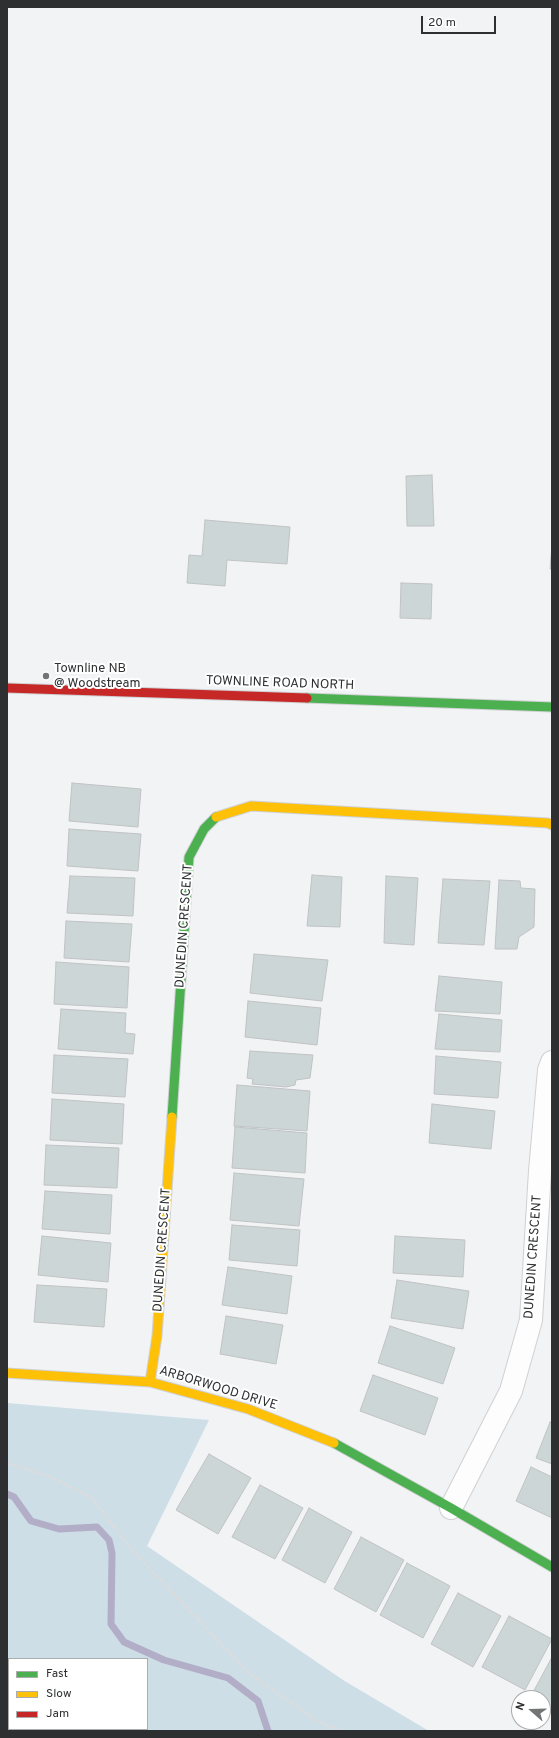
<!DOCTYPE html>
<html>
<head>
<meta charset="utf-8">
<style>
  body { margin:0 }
  #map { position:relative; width:559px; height:1738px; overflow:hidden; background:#f1f3f5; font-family:Overpass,sans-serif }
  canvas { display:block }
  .frame { position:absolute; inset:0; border:8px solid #2d2f30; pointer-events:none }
  .legend { position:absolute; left:8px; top:1658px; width:140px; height:72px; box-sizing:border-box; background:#fff; border:1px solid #abacac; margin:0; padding:5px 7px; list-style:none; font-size:12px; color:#2d2f30 }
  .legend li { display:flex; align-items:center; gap:8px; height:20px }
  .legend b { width:20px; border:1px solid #abacac }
  .north { position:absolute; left:511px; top:1690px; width:40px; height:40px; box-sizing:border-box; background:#fff; border:1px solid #abacac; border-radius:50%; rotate:290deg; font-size:11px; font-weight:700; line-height:16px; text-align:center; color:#2d2f30 }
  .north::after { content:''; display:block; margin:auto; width:14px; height:18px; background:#727475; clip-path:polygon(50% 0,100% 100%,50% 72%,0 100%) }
  .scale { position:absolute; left:421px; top:16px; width:75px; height:18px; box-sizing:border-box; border:2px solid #2d2f30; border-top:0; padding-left:5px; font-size:12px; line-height:14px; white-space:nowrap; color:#2d2f30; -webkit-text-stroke:3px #fff; paint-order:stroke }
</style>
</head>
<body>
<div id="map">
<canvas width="559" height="1738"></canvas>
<div class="frame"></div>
<ul class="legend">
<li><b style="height:5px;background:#4caf50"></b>Fast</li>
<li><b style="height:5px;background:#ffc107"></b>Slow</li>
<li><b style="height:5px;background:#c62828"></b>Jam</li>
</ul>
<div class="north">N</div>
<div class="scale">20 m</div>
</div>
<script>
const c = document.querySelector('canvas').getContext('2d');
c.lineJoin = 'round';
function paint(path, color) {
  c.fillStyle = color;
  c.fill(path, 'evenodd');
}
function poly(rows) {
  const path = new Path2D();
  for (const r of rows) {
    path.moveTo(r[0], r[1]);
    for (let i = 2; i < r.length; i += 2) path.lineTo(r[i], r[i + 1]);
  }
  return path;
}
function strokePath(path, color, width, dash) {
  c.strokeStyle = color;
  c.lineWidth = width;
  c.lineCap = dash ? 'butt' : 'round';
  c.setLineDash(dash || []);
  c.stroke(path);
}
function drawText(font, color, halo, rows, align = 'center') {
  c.font = font + ' Overpass,sans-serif';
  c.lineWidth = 4;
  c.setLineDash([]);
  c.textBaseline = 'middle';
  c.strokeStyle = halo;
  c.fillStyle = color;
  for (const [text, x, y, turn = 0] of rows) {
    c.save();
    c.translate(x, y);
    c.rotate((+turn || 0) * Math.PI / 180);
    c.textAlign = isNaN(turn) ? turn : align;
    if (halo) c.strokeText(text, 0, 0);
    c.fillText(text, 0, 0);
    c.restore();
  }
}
const green = poly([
  [7,1403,209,1420,147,1546,343,1680,429,1731,44,1731,42,1729,147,1729,147,1659,9,1659,9,1696,7,1694]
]);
const stream = poly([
  [7,1494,14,1497,31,1521,59,1529,97,1527,109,1540,112,1553,111,1624,124,1642,164,1660,228,1678,258,1701,268,1731]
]);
const building = poly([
  [432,475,434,526,407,526,406,476,432,475],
  [205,520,290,527,287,564,227,560,225,586,187,583,189,555,202,556,205,520],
  [552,546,552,569,550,569,552,546],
  [401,583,432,584,431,619,400,618,401,583],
  [72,783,141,789,138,827,69,821,72,783],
  [69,829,141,834,138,871,67,866,69,829],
  [312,875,342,877,340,927,307,926,312,875],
  [70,876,135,878,133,916,67,913,70,876],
  [386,876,418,878,414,945,384,943,386,876],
  [443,879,490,881,484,945,438,943,443,879],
  [499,880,520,881,521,888,535,889,534,927,519,937,517,949,495,949,499,880],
  [66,921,132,924,129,962,64,958,66,921],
  [254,954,328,960,322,1001,250,993,254,954],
  [56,962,129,967,127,1008,54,1004,56,962],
  [439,976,502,982,500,1014,435,1011,439,976],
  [248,1001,321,1008,317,1045,245,1037,248,1001],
  [61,1009,126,1013,125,1033,135,1034,133,1054,58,1049,61,1009],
  [439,1014,502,1020,500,1052,435,1049,439,1014],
  [250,1051,313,1055,310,1078,296,1080,295,1085,286,1087,252,1084,253,1079,247,1078,250,1051],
  [54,1055,128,1059,125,1097,52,1093,54,1055],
  [436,1056,501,1062,498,1098,434,1094,436,1056],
  [237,1085,310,1091,307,1131,234,1126,237,1085],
  [52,1099,124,1104,122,1144,50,1140,52,1099],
  [432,1104,495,1111,491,1149,429,1143,432,1104],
  [235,1127,307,1133,305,1173,232,1168,235,1127],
  [46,1145,119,1148,117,1188,44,1185,46,1145],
  [234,1173,304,1179,299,1226,230,1220,234,1173],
  [45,1191,112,1195,110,1234,42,1229,45,1191],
  [232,1225,300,1230,297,1266,229,1260,232,1225],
  [42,1236,111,1243,108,1282,38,1275,42,1236],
  [395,1236,465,1240,463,1277,393,1273,395,1236],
  [228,1267,292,1276,287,1314,222,1305,228,1267],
  [397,1280,469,1291,463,1329,391,1318,397,1280],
  [37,1285,107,1289,104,1327,34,1322,37,1285],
  [226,1316,283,1325,276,1364,220,1354,226,1316],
  [390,1326,455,1348,443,1384,378,1363,390,1326],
  [373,1375,438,1398,425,1435,360,1411,373,1375],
  [550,1422,552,1423,552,1464,536,1458,550,1422],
  [209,1454,251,1478,218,1534,176,1510,209,1454],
  [531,1467,552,1477,552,1518,516,1501,531,1467],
  [260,1485,303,1508,275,1559,232,1537,260,1485],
  [309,1508,352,1532,325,1583,282,1560,309,1508],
  [361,1537,404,1560,376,1612,334,1589,361,1537],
  [407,1563,450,1586,423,1638,380,1615,407,1563],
  [458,1593,501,1616,473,1667,431,1644,458,1593],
  [509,1616,552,1639,525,1690,482,1667,509,1616],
  [552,1657,552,1714,543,1709,543,1698,530,1698,552,1657]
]);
const path = poly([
  [7,1463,48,1476,92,1498,131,1549,250,1674,316,1720,341,1731]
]);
const street = poly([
  [451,1508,511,1391,531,1320,540,1171,549,1070,552,1062]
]);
const fast = poly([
  [307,698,552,707],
  [172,1117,189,857,204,829,216,817],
  [334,1443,451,1508,552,1567]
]);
const slow = poly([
  [216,817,251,806,548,823,552,825],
  [7,1373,150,1382,248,1409,334,1443],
  [150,1382,157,1336,172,1117]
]);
const jam = poly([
  [7,688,307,698]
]);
const markers = [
  [46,676,4,"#727475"]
];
const poiNames = [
  ["Townline NB",54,669],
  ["@ Woodstream",54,684]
];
const streetNames = [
  ["TOWNLINE ROAD NORTH",280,684,2],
  ["DUNEDIN CRESCENT",185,926,-86],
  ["DUNEDIN CRESCENT",163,1250,-86],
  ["DUNEDIN CRESCENT",534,1257,-86],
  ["ARBORWOOD DRIVE",218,1389,17]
];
paint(green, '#cddee7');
strokePath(stream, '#b3aec7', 7);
paint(building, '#ccd6d7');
strokePath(building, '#c0c2c3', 1);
strokePath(street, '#cfd0d2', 24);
strokePath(fast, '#cfd0d2', 11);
strokePath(slow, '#cfd0d2', 11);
strokePath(jam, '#cfd0d2', 11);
strokePath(path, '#dcdcdc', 2.5, [4, 2]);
strokePath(street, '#fdfdfe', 22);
strokePath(fast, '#4caf50', 9);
strokePath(slow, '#ffc107', 9);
strokePath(jam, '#c62828', 9);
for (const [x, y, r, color] of markers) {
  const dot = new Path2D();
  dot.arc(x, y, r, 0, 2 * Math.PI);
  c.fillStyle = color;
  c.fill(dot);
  strokePath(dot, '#fff', 1.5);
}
drawText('13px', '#2d2f30', '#fff', poiNames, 'left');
drawText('13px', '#2d2f30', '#fff', streetNames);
</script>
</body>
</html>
